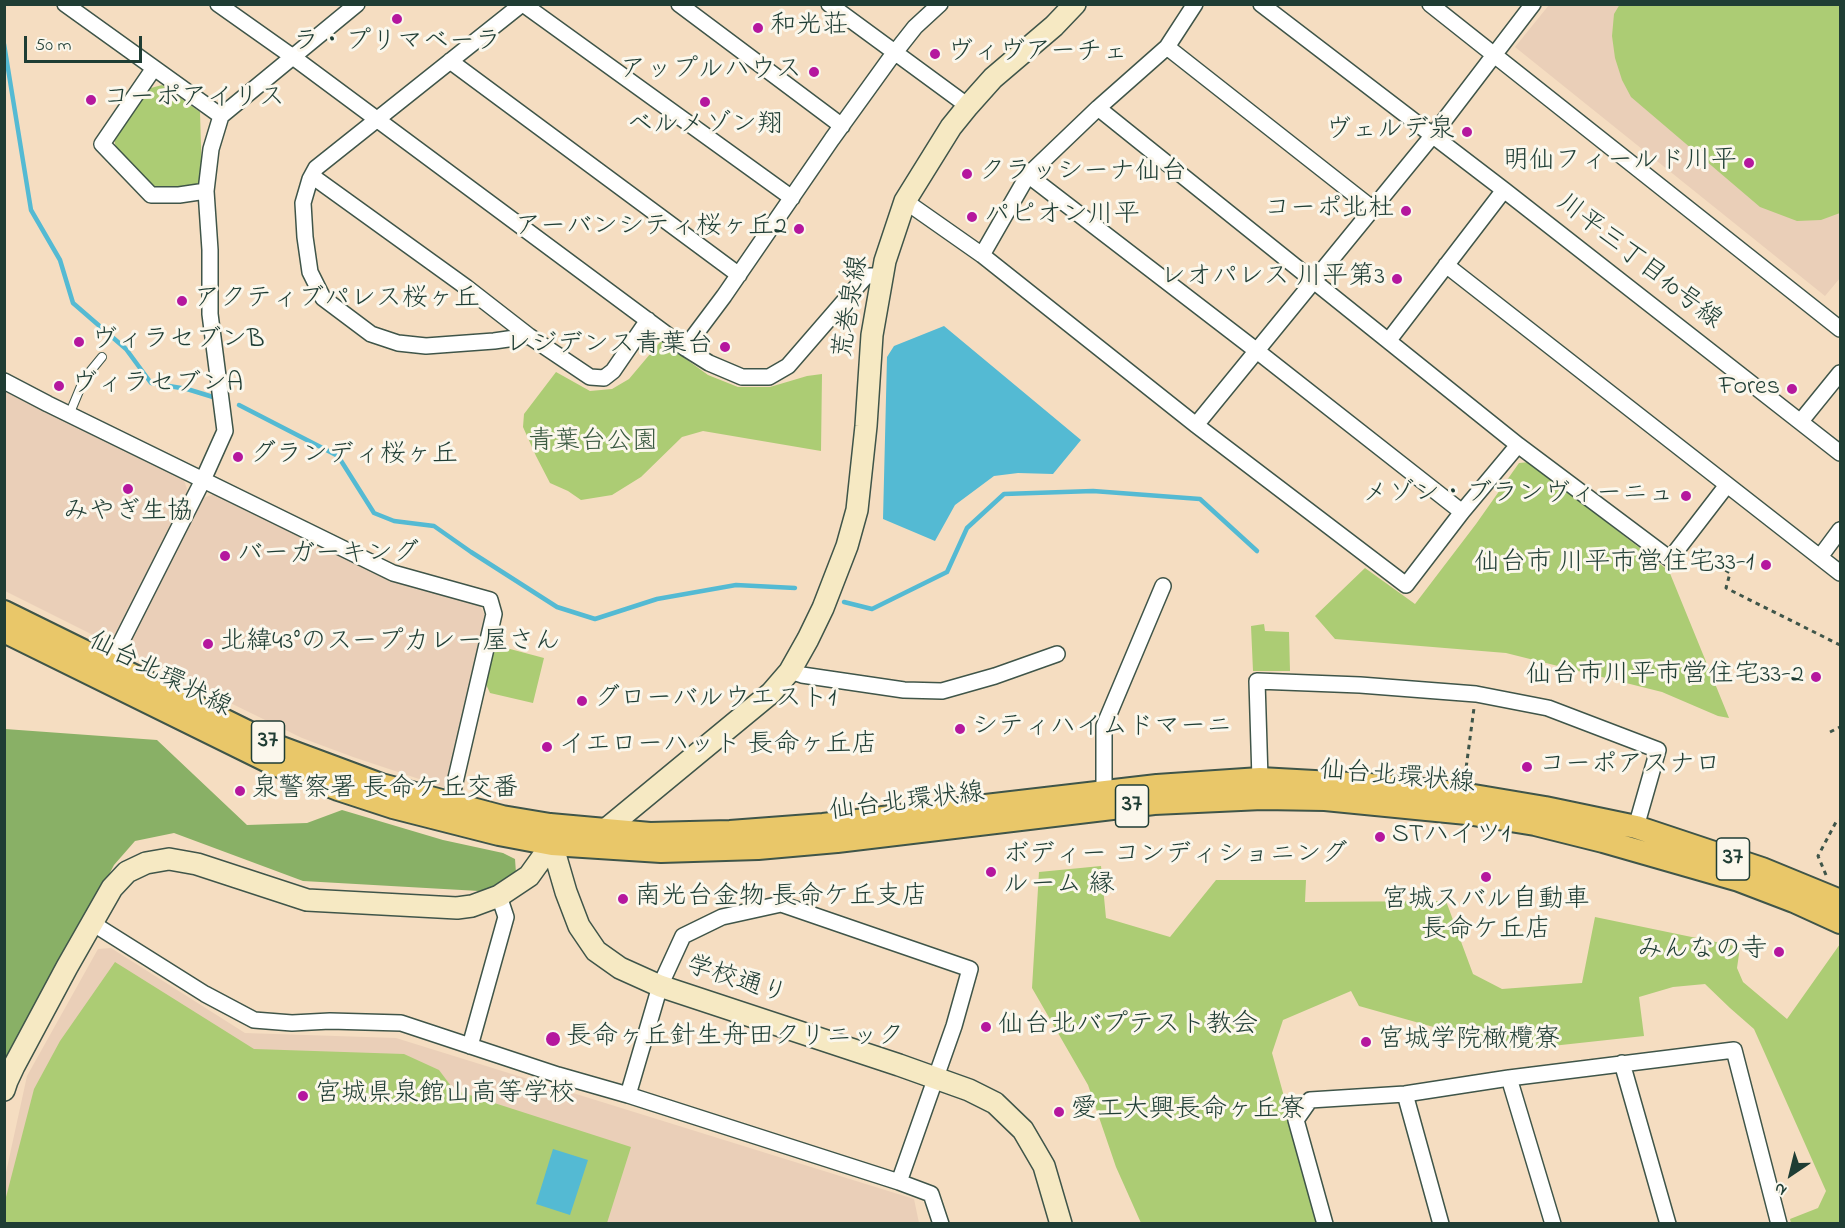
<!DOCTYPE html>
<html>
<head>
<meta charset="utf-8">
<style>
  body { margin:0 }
  #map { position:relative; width:1845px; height:1228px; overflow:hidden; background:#f5ddc1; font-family:"Indie Flower",sans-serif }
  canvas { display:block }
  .frame { position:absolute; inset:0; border:6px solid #1f3d34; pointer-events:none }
  .north { position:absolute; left:1761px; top:1144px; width:60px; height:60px; -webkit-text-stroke:4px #fbf7ec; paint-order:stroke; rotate:215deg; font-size:16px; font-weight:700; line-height:24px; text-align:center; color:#1f3d34 }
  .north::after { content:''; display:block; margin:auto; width:21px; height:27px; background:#1f3d34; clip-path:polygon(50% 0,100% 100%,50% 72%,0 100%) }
  .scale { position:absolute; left:24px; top:36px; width:118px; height:27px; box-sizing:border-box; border:3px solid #1f3d34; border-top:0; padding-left:8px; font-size:18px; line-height:21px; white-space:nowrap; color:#1f3d34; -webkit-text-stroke:4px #fbf7ec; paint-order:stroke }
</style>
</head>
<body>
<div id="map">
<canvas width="1845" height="1228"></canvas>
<div class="frame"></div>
<div class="north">N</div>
<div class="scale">50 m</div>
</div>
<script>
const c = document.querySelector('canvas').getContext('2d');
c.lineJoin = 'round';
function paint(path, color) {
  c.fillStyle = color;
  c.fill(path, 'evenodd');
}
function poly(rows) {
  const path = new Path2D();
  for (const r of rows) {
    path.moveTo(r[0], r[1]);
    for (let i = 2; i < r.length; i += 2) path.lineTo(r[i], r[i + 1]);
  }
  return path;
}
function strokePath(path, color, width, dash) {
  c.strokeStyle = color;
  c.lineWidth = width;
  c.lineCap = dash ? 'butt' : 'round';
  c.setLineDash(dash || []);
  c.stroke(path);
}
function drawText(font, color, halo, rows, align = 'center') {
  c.font = font + ' "Indie Flower","Klee One",sans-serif';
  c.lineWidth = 6;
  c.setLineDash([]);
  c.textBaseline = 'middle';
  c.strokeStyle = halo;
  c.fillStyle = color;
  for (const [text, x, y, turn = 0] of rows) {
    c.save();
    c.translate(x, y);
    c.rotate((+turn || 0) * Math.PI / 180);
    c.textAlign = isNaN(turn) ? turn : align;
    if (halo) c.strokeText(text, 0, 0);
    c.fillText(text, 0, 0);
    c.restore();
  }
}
const built = poly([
  [1549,5,1840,5,1840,278,1825,296,1515,47],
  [5,391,184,480,188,492,111,644,5,591],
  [214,494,391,581,480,606,486,617,446,788,353,757,302,738,126,652,200,499],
  [111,948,245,1033,396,1038,914,1199,919,1223,5,1224,5,1177,27,1076,98,949]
]);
const green = poly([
  [1620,4,1840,5,1840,213,1821,220,1797,221,1760,207,1631,97,1622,80,1615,58,1612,36,1614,14],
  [162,85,200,112,202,181,194,189,155,187,116,149,114,138,151,88],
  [661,341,708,375,738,387,770,387,807,376,822,374,821,451,703,431,682,437,641,477,612,495,581,500,568,491,550,483,536,456,523,427,524,414,556,372,590,391,612,389,629,379],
  [1530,462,1669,571,1729,718,1718,716,1662,692,1506,653,1335,639,1315,616,1365,568,1415,604,1476,524,1519,463],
  [1264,624,1265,631,1289,632,1290,671,1253,671,1251,626],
  [495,645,544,658,533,703,490,693,485,682],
  [1101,866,1106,918,1170,937,1216,880,1306,880,1305,902,1446,901,1473,974,1502,989,1582,983,1595,917,1740,947,1737,968,1743,982,1787,1019,1840,944,1840,1223,1791,1223,1790,1219,1818,1208,1826,1191,1754,1029,1730,1008,1705,984,1673,987,1639,997,1644,1036,1515,1050,1359,1006,1351,991,1283,1020,1272,1053,1319,1223,1141,1223,1116,1167,1088,1085,1032,988,1039,872],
  [115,962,254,1049,404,1054,439,1070,454,1090,631,1147,607,1223,5,1224,5,1201,34,1089,60,1041]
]);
const forest = poly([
  [5,729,157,740,247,825,307,823,342,810,443,840,503,853,515,859,516,873,499,886,479,891,303,881,174,833,135,841,114,865,5,1071]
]);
const water = poly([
  [944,326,1081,440,1053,474,1018,473,994,476,955,505,935,541,883,519,887,357,894,346],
  [553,1149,588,1160,570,1215,536,1204]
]);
const stream = poly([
  [4,44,31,210,60,260,73,303,126,349,151,383,187,389,213,397],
  [239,405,338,456,374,513,394,521,434,526,471,552,557,607,595,619,657,599,736,585,795,588],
  [844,602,872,609,947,572,967,528,1004,494,1093,491,1200,499,1257,551]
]);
const path = poly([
  [1695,551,1730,573,1726,588,1840,645],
  [1830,732,1840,727],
  [1465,776,1474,708],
  [1826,875,1818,856,1836,822,1840,820]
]);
const lane = poly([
  [69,415,84,379,102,357]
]);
const street = poly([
  [65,4,221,116],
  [218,4,293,57,685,348,709,363,742,377,769,377,788,366,866,276,882,276],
  [522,4,316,168,310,179,303,203,305,237,310,272,323,298,371,334,398,343,426,346,494,341,529,336],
  [523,4,792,198],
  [679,4,842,126],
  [829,4,968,106],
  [1261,4,1504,190,1840,453],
  [1430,4,1840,329],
  [1167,47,1195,4],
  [450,61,739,275],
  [154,68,102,144,151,195,179,195,206,191],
  [1098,108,1167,47,1373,209],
  [221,116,357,4],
  [1028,175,1257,351,1462,512],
  [312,176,466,287,529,336,590,377,604,378,613,371,648,320],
  [905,201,982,255,1196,425,1406,585,1462,512,1518,445,1098,108,1028,175,982,255],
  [1446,265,1840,573],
  [1389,340,1504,190],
  [685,348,724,296,832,139,889,60,915,27,940,4],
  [4,381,48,404,393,573,490,600,494,614,450,804],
  [1801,421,1840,373],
  [1196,425,1433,135,1533,4],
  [1518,445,1670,559,1727,485],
  [1820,557,1840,530],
  [107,670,203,480,225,431,210,314,210,250,206,191,211,149,221,116],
  [790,671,802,675,904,690,942,691,995,676,1057,654],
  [1260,779,1257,681,1360,685,1476,694,1548,708,1658,750,1636,827],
  [1104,791,1104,726,1163,586],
  [92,923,205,994,254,1020,292,1023,330,1021,401,1023,558,1075,628,1095,899,1182,931,1194,941,1224],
  [470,1046,506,917,499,896],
  [1622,1063,1668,1224],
  [1509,1078,1553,1224],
  [1405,1094,1441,1224],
  [628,1095,660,986,683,936,722,917,781,904,970,969,954,1026,899,1182],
  [1325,1224,1296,1120,1310,1100,1405,1094,1509,1078,1734,1050,1779,1224]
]);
const secondary = poly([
  [551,834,552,844,566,892,579,926,596,951,620,968,660,986,899,1065,969,1090,995,1103,1023,1130,1044,1166,1061,1224],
  [604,842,605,830,771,693,790,671,808,639,823,608,847,546,857,510,866,426,872,335,885,261,905,201,951,127,968,106,993,78,1054,26,1075,4],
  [4,1090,7,1081,14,1066,67,967,112,888,127,872,146,863,169,859,197,864,307,900,457,908,472,906,499,896,529,876,552,844]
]);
const primary = poly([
  [4,612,276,746,381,785,502,817,550,825,650,834,730,832,823,825,1157,786,1260,779,1369,785,1456,793,1545,808,1636,827,1762,869,1840,901],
  [4,631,272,763,338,789,393,807,499,834,552,844,661,851,758,848,837,841,1154,803,1262,798,1325,799,1467,813,1535,824,1603,841,1739,880,1794,901,1840,922]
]);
const markers = [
  [397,19,6,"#b5179e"],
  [758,28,6,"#b5179e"],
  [935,54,6,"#b5179e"],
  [814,72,6,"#b5179e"],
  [91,100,6,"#b5179e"],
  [705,102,6,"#b5179e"],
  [1467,132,6,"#b5179e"],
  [1749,163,6,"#b5179e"],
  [967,174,6,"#b5179e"],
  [1406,211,6,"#b5179e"],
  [972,217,6,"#b5179e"],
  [799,229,6,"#b5179e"],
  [1397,279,6,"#b5179e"],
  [182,301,6,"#b5179e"],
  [79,342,6,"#b5179e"],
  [725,347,6,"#b5179e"],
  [59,386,6,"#b5179e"],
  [1792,389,6,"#b5179e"],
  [238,457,6,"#b5179e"],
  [128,489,6,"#b5179e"],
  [1686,496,6,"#b5179e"],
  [225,556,6,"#b5179e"],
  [1766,565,6,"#b5179e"],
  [208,644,6,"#b5179e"],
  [1816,677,6,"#b5179e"],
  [582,701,6,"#b5179e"],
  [960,729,6,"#b5179e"],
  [547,747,6,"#b5179e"],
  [1527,767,6,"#b5179e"],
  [240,791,6,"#b5179e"],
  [1380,837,6,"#b5179e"],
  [991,872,6,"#b5179e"],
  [1486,877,6,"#b5179e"],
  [623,899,6,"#b5179e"],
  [1779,952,6,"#b5179e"],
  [986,1027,6,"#b5179e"],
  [553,1039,8,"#b5179e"],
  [1366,1042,6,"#b5179e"],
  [303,1096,6,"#b5179e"],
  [1059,1112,6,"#b5179e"]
];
const shields = [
  [268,742,33],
  [1132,806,33],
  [1733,859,33]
];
const shieldNames = [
  ["37",268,742],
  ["37",1132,806],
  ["37",1733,859]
];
const poiNames = [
  ["和光荘",770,28],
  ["ラ・プリマベーラ",397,44,"center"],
  ["ヴィヴアーチェ",947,54],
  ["アップルハウス",802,72,"right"],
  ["コーポアイリス",103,100],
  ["ベルメゾン翔",705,127,"center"],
  ["ヴェルデ泉",1455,132,"right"],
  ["明仙フィールド川平",1737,163,"right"],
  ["クラッシーナ仙台",979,174],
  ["コーポ北杜",1394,211,"right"],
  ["パピオン川平",984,217],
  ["アーバンシティ桜ヶ丘2",787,229,"right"],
  ["レオパレス 川平第3",1385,279,"right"],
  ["アクティブパレス桜ヶ丘",194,301],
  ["ヴィラセブンB",91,342],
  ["レジデンス青葉台",713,347,"right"],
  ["ヴィラセブンA",71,386],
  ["Fores",1780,389,"right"],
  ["グランディ桜ヶ丘",250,457],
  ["メゾン・ブランヴィーニュ",1674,496,"right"],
  ["みやぎ生協",128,514,"center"],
  ["バーガーキング",237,556],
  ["仙台市 川平市営住宅33-1",1754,565,"right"],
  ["北緯43°のスープカレー屋さん",220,644],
  ["仙台市川平市営住宅33-2",1804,677,"right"],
  ["グローバルウエスト1",594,701],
  ["シティハイムドマーニ",972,729],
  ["イエローハット 長命ヶ丘店",559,747],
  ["コーポアスナロ",1539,767],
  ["泉警察署 長命ケ丘交番",252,791],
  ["STハイツ1",1392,837],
  ["ボディー コンディショニング",1003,857],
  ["ルーム 縁",1003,887],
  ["南光台金物 長命ケ丘支店",635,899],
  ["宮城スバル自動車",1486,902,"center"],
  ["長命ケ丘店",1486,932,"center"],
  ["みんなの寺",1767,952,"right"],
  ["仙台北バプテスト教会",998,1027],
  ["長命ヶ丘針生舟田クリニック",566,1039],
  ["宮城学院橄欖寮",1378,1042],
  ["宮城県泉館山高等学校",315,1096],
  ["愛工大興長命ヶ丘寮",1071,1112]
];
const streetNames = [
  ["川平三丁目10号線",1638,263,38],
  ["荒巻泉線",853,307,-81],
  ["仙台北環状線",159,676,27],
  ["仙台北環状線",1397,779,5],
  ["仙台北環状線",907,804,-7],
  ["学校通り",736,982,18]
];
const parkNames = [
  ["青葉台公園",593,444]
];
paint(built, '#eacfb8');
paint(green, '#accc74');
paint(forest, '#89b066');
paint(water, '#54bad3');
strokePath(stream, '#54bad3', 4.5);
strokePath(lane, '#3f5549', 10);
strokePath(street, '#3f5549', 18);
strokePath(secondary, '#3f5549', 24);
strokePath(primary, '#3f5549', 26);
strokePath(path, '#3f5549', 3, [4.5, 4.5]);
strokePath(lane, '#fff', 8);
strokePath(street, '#fff', 15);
strokePath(secondary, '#f6e9c3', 21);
strokePath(primary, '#e9c769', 22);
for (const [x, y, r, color] of markers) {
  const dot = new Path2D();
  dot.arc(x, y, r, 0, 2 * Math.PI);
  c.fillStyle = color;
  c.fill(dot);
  strokePath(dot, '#fbf7ec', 2);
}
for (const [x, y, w] of shields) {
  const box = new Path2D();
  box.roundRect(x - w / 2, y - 21, w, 42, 4.5);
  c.fillStyle = '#fbf7ec';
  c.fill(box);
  strokePath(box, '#1f3d34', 1.5);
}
drawText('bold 24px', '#1f3d34', null, shieldNames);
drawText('26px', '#1f3d34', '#fbf7ec', poiNames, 'left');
drawText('26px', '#1f3d34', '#fbf7ec', streetNames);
drawText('26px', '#3b5a41', '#fbf7ec', parkNames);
</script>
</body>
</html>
